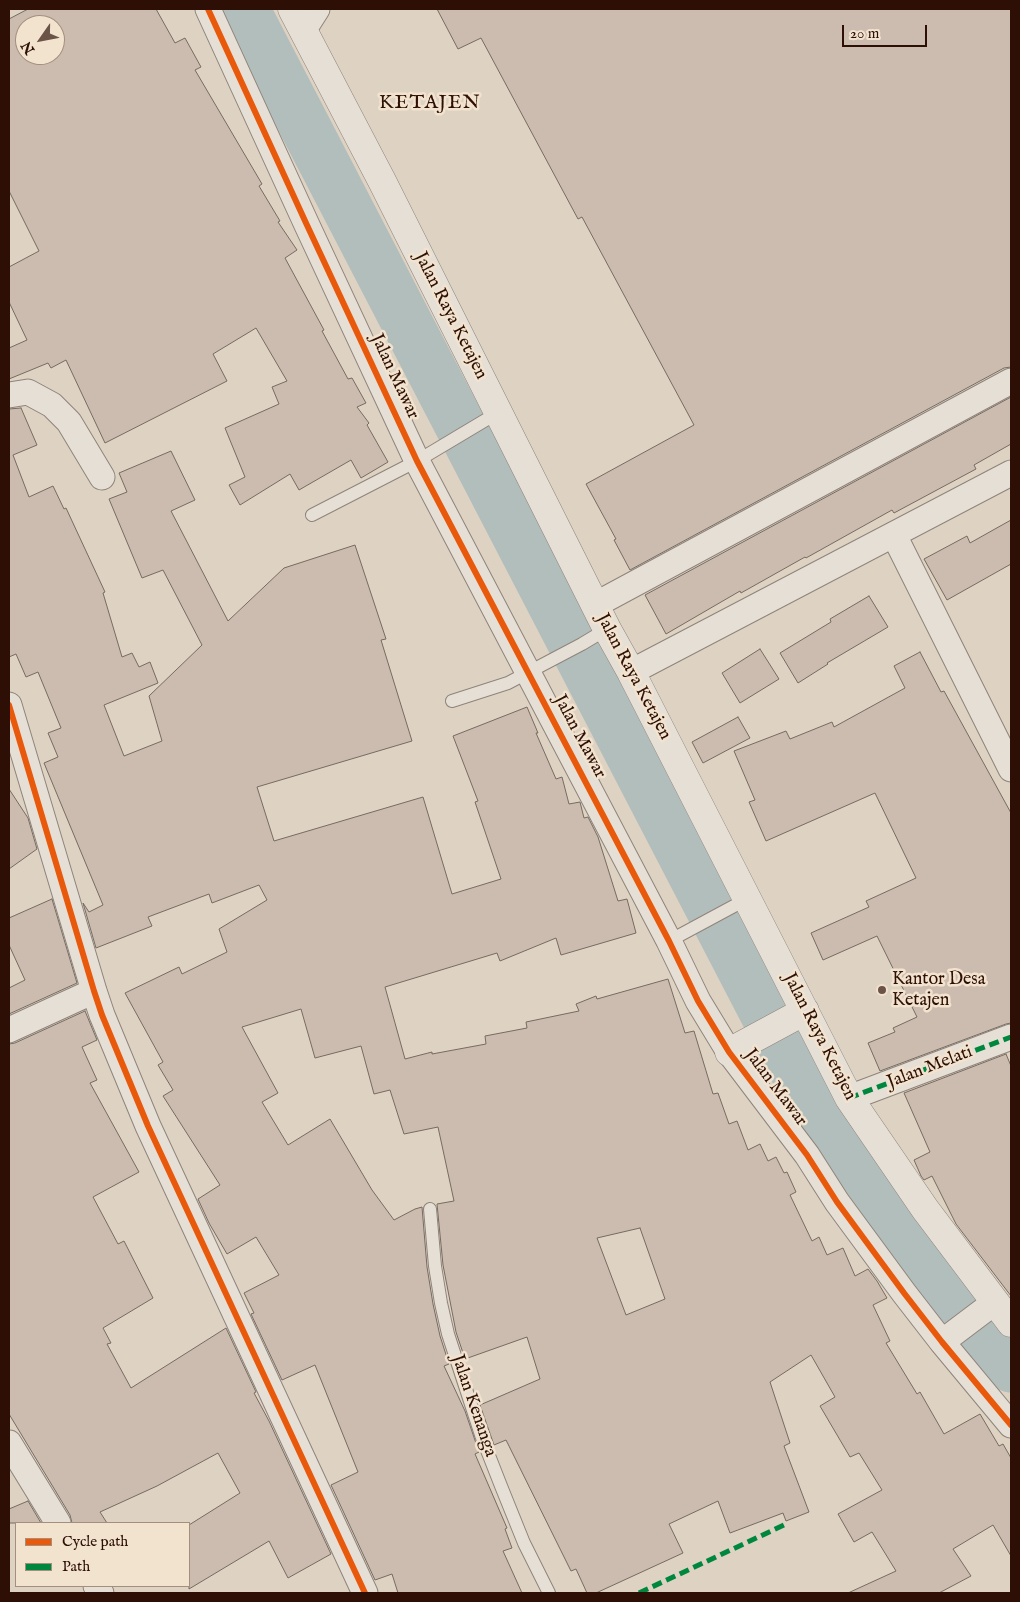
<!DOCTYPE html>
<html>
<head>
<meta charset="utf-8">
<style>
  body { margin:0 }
  #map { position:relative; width:1020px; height:1602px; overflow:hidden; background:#ded2c2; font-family:"IM FELL English",serif }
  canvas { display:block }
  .frame { position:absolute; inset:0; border:10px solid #2e0f05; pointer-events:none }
  .legend { position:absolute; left:15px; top:1522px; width:175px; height:65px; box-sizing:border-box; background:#f2e3cf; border:1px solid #a48e7e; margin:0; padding:6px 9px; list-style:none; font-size:15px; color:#2e0f05 }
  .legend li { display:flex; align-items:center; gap:10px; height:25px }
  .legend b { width:25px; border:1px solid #a48e7e }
  .north { position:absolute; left:15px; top:15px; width:50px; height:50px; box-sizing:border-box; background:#f2e3cf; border:1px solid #a48e7e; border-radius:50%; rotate:237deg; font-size:14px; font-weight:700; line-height:20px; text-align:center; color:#2e0f05 }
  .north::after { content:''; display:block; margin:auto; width:18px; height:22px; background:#6c5347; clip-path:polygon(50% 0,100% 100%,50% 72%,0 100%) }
  .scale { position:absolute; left:842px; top:25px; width:85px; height:22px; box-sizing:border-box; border:2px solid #2e0f05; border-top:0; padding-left:6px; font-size:15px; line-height:18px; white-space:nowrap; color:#2e0f05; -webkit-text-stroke:4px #f2e3cf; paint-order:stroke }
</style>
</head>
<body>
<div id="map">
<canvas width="1020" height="1602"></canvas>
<div class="frame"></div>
<ul class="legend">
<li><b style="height:6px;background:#e8590c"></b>Cycle path</li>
<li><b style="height:6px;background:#00873e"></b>Path</li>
</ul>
<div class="north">N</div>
<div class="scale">20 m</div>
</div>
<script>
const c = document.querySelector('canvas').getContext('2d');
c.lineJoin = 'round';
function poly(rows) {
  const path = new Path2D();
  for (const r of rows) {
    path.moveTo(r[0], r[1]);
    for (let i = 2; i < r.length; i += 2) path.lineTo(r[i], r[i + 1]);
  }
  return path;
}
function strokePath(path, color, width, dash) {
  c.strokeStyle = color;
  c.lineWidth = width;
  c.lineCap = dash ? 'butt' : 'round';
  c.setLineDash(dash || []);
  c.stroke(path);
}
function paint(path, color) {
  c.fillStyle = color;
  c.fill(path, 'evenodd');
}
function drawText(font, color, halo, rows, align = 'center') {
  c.font = font + ' "IM FELL English",serif';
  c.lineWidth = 5;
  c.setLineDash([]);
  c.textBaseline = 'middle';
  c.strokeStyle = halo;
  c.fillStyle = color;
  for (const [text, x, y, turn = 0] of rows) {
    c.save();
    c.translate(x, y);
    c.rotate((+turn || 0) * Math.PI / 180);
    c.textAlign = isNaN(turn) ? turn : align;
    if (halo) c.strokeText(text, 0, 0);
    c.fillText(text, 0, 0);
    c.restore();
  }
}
const river = poly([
  [244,9,816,1111,953,1298,1011,1367]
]);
const building = poly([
  [28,9,156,9,175,43,185,38,201,67,195,70,262,184,259,186,280,221,278,222,297,250,285,258,324,330,322,331,348,379,352,378,366,403,357,407,369,423,367,425,388,462,361,478,351,460,299,490,290,474,240,505,229,485,245,477,225,428,279,404,272,387,287,381,256,328,213,354,227,381,105,443,66,360,51,368,48,363,9,379,9,348,27,340,9,302,9,267,39,251,9,191,9,19,28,9],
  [25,25,55,25,55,55,25,55,25,25],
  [437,9,1011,9,1011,367,1004,368,630,570,614,540,616,539,586,484,694,425,582,217,578,219,481,38,458,49,437,9],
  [1011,397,1011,444,974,465,976,469,894,513,892,510,806,558,805,557,741,593,740,591,666,634,645,595,1011,397],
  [21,408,37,445,13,455,29,497,53,486,64,509,66,508,105,592,103,593,122,657,132,653,139,667,150,662,158,683,104,705,124,756,162,741,149,696,202,645,163,570,142,578,109,499,127,492,119,473,171,451,195,500,171,511,228,621,284,568,355,545,386,639,381,640,412,741,257,787,274,841,423,797,452,894,501,879,475,802,478,801,453,736,527,707,538,733,536,733,556,779,562,777,569,804,580,802,584,818,588,817,598,837,618,901,627,899,636,933,561,955,556,938,500,961,497,953,385,987,405,1059,432,1052,432,1054,486,1044,485,1036,527,1028,526,1022,579,1011,576,1004,596,996,597,999,668,979,685,1033,694,1031,713,1094,718,1093,729,1124,737,1121,748,1150,760,1144,768,1161,776,1157,784,1173,787,1172,796,1192,790,1195,812,1241,819,1237,827,1255,843,1248,855,1276,868,1269,877,1281,887,1298,873,1305,890,1341,886,1343,917,1394,920,1392,944,1434,980,1414,999,1446,1003,1444,1011,1458,1011,1556,993,1525,953,1549,971,1576,939,1593,848,1593,896,1571,872,1532,854,1542,838,1514,882,1490,859,1453,850,1457,820,1406,835,1397,811,1355,770,1382,790,1443,784,1446,809,1512,786,1521,783,1513,730,1533,718,1501,669,1524,683,1553,596,1593,587,1593,576,1569,571,1571,506,1440,494,1445,480,1405,540,1379,527,1337,465,1359,456,1332,443,1265,437,1204,454,1201,438,1127,404,1134,390,1090,374,1094,361,1046,315,1058,301,1009,242,1027,278,1093,262,1102,288,1145,330,1119,372,1190,394,1220,415,1209,422,1207,427,1267,433,1304,440,1336,449,1364,444,1366,465,1411,479,1452,475,1454,507,1528,505,1529,512,1548,503,1551,522,1593,398,1593,392,1574,375,1580,331,1485,358,1472,315,1365,282,1380,251,1314,254,1313,244,1293,279,1275,256,1237,227,1254,209,1223,198,1199,220,1185,163,1096,173,1090,158,1065,163,1062,125,993,179,967,182,974,227,952,219,929,267,900,259,885,212,903,209,894,148,917,152,926,96,948,83,903,89,912,103,905,44,763,58,757,48,733,61,728,38,672,26,677,16,654,9,657,9,409,21,408],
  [640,1228,665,1299,626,1315,597,1238,640,1228],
  [1011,520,1011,564,947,600,924,559,967,536,970,543,1011,520],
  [869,596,888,627,827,663,828,664,798,683,780,653,831,622,830,619,869,596],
  [760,649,779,679,740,703,722,673,760,649],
  [920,652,941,692,944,691,1011,813,1011,1023,1006,1024,880,1071,868,1043,895,1032,893,1028,917,1017,877,936,823,960,811,933,869,907,866,901,916,878,875,793,766,841,749,802,755,800,734,751,786,731,790,739,832,722,834,727,905,688,894,666,920,652],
  [738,717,750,738,703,763,692,742,738,717],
  [9,789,28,818,37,849,9,869,9,789],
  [52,899,77,983,9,1014,9,988,25,980,9,945,9,918,52,899],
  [85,1011,97,1040,82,1047,97,1080,90,1083,139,1172,93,1197,118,1244,124,1241,153,1298,103,1328,111,1343,107,1344,131,1388,226,1328,256,1392,254,1393,269,1421,331,1554,288,1578,269,1541,189,1589,189,1525,240,1493,218,1453,157,1486,100,1512,107,1523,72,1523,70,1515,9,1414,9,1044,15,1043,85,1011],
  [1006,1054,1011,1066,1011,1296,956,1224,932,1176,924,1180,921,1176,914,1160,930,1152,904,1093,1006,1054],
  [28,1501,41,1523,9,1523,9,1509,28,1501]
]);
const service = poly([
  [312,515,417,461,499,412],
  [452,701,508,683,582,644,607,629],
  [669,941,747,899],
  [430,1209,435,1266,441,1303,448,1334,481,1435,501,1486,524,1543,549,1593]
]);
const minor = poly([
  [208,9,306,223,417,461,669,941,698,1001,729,1052,807,1155,837,1202,904,1293,942,1342,1011,1425],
  [303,31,317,9],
  [9,395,28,392,52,405,69,422,102,477],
  [894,535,1011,769],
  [595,605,1011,381],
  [631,672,1011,473],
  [9,705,94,991,102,1015,148,1126,365,1593],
  [9,1030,94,991],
  [849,1098,1011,1037],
  [942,1342,995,1302],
  [9,1443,58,1523],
  [96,1586,101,1593]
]);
const tertiary = poly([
  [292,9,382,181,607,629,631,672,849,1098,925,1209,1011,1323],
  [729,1052,805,1011]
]);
const quiet = poly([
  [849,1098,1011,1037],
  [639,1593,784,1525]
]);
const cycleway = poly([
  [208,9,306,223,417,461,669,941,698,1001,729,1052,807,1155,837,1202,904,1293,942,1342,1011,1425],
  [9,705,94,991,102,1015,148,1126,365,1593]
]);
const markers = [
  [882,990,5,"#6c5347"]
];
const streetNames = [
  ["Jalan Raya Ketajen",450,316,63],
  ["Jalan Mawar",394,377,65],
  ["Jalan Raya Ketajen",633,677,62],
  ["Jalan Mawar",579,737,62],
  ["Jalan Raya Ketajen",819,1037,63],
  ["Jalan Melati",930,1068,-21],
  ["Jalan Mawar",775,1088,53],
  ["Jalan Kenanga",473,1406,71]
];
const poiNames = [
  ["Kantor Desa",892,980],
  ["Ketajen",892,1001]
];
const quarterNames = [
  ["KETAJEN",430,104]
];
strokePath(river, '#b2bebc', 51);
paint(building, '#ccbbaf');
strokePath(building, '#766b61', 1);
strokePath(service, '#8f847a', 14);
strokePath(minor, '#8f847a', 27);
strokePath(tertiary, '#8f847a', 29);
strokePath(service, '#e6dfd6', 12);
strokePath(minor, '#e6dfd6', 25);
strokePath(tertiary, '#e6dfd6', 28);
strokePath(quiet, '#00873e', 5, [10, 5]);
strokePath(cycleway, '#e8590c', 6);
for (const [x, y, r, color] of markers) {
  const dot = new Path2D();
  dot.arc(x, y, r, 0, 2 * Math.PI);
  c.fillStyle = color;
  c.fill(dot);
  strokePath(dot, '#f2e3cf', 2);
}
drawText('18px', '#2e0f05', '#f2e3cf', streetNames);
drawText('18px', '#2e0f05', '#f2e3cf', poiNames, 'left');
c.letterSpacing = '1px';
drawText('20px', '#2e0f05', '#f2e3cf', quarterNames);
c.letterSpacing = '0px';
</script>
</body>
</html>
